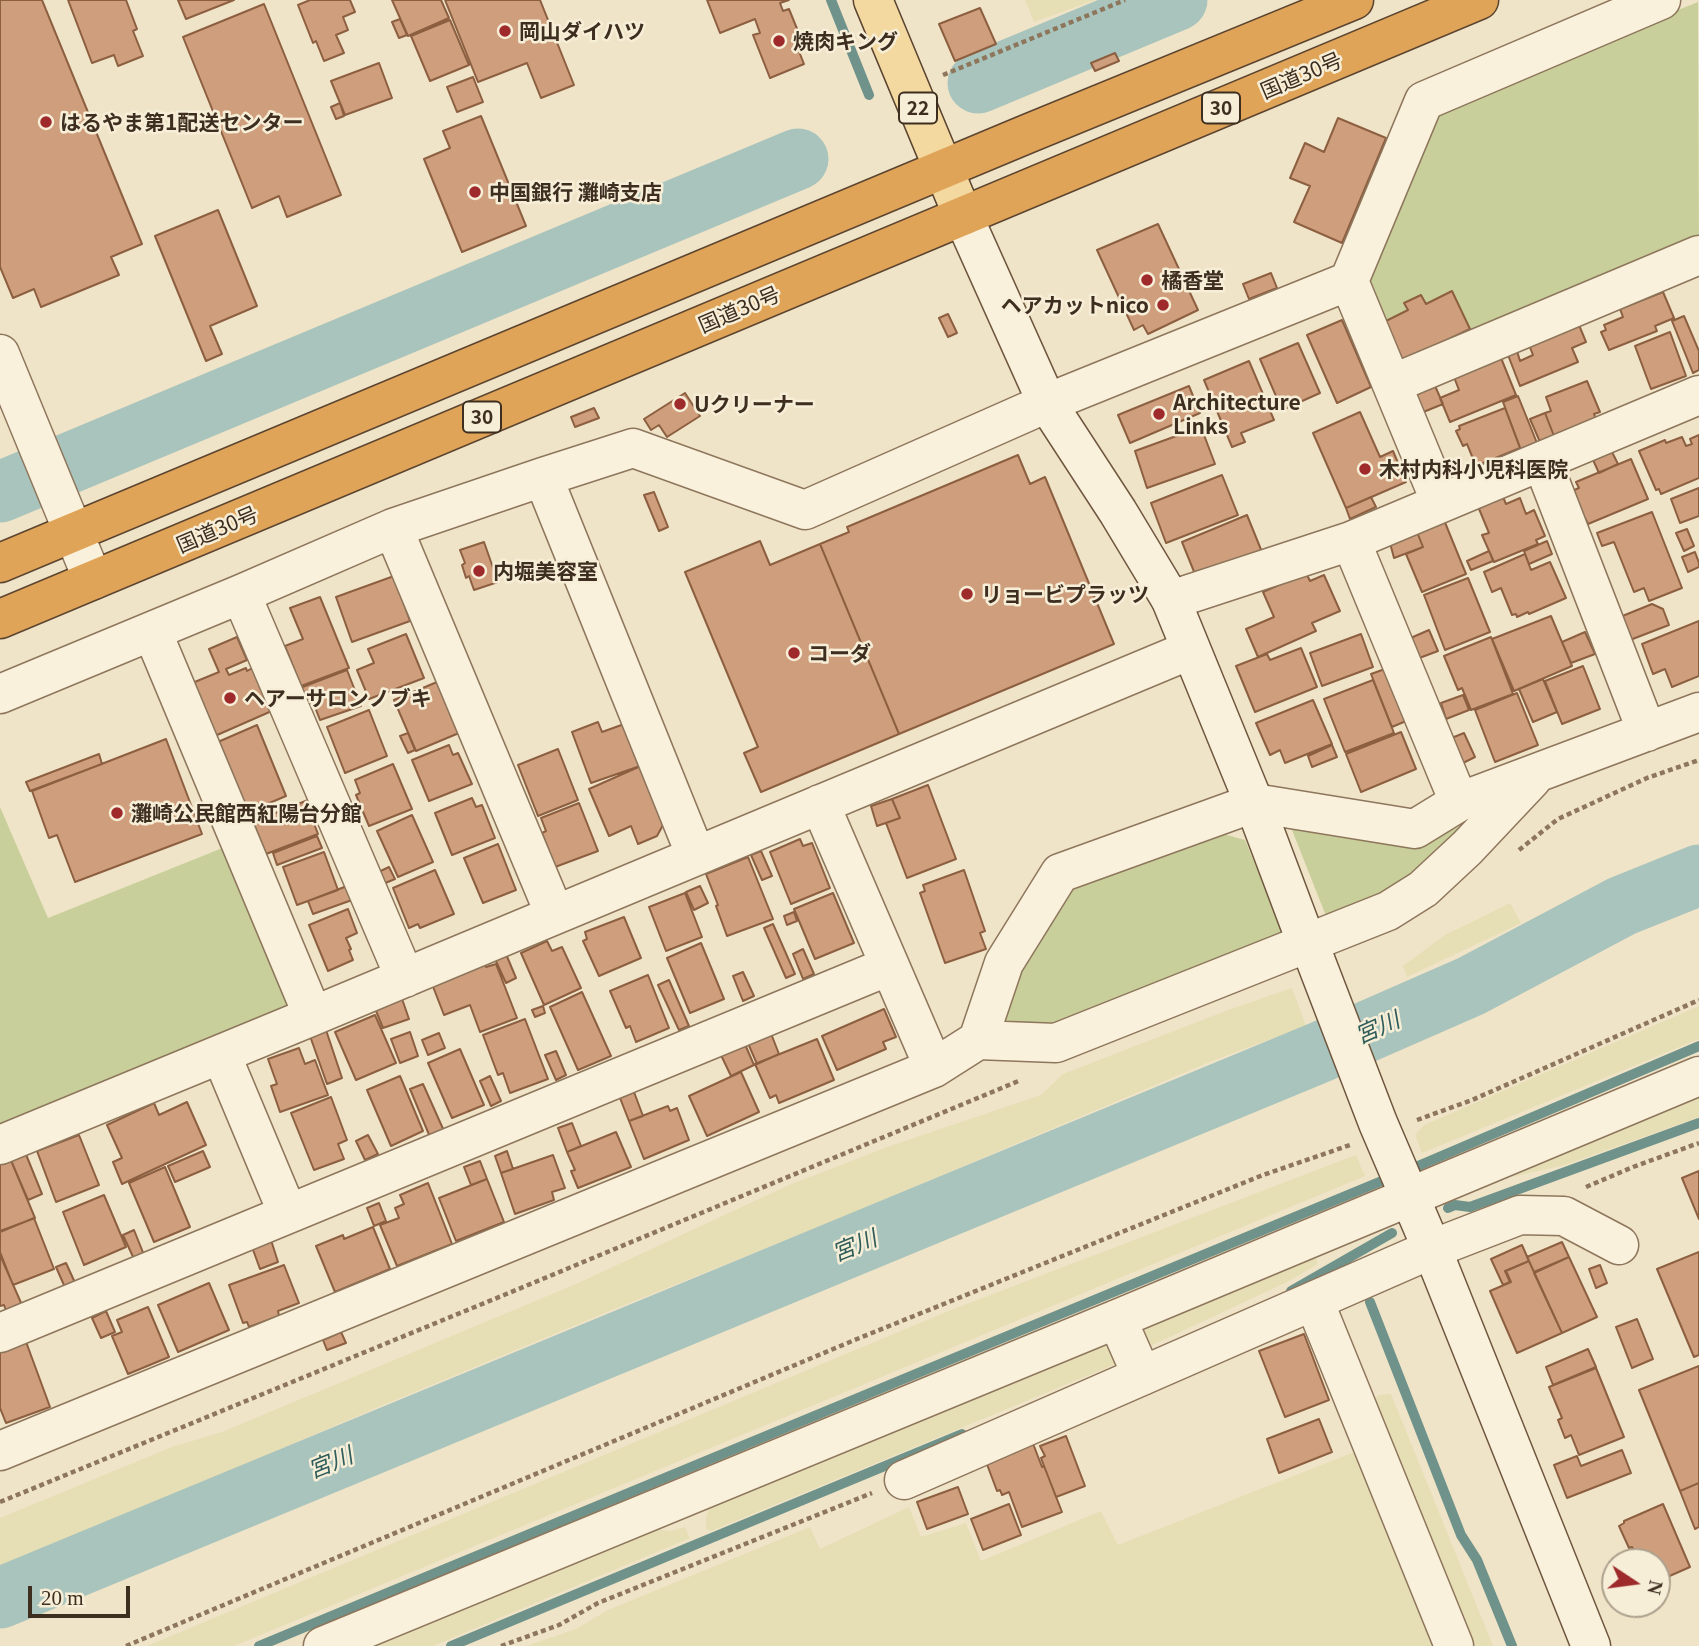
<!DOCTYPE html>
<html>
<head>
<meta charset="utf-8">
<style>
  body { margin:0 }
  #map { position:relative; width:1699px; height:1646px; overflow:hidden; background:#f0e4c8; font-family:Georgia,serif }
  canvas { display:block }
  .north { position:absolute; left:1601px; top:1548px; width:70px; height:70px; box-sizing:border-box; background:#f7eed8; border:2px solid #ada18e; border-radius:50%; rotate:103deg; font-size:19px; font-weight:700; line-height:28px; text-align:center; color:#3d2e20 }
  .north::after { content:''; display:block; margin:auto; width:24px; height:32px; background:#9e2a2b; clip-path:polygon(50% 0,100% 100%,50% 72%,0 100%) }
  .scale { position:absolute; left:28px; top:1586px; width:102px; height:32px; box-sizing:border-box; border:4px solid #3d2e20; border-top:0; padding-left:9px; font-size:21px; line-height:24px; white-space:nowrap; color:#3d2e20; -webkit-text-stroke:5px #f7eed8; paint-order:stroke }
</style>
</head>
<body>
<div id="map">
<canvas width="1699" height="1646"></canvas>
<div class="north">N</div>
<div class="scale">20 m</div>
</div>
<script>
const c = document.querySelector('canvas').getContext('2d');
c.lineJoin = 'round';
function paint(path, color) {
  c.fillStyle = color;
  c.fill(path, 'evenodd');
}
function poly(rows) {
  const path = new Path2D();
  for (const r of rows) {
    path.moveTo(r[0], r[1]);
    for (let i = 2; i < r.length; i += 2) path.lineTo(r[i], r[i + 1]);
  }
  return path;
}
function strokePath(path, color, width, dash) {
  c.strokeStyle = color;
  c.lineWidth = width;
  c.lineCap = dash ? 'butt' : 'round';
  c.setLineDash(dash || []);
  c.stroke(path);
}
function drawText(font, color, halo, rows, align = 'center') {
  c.font = font + ' Georgia,"Noto Sans JP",serif';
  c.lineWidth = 5;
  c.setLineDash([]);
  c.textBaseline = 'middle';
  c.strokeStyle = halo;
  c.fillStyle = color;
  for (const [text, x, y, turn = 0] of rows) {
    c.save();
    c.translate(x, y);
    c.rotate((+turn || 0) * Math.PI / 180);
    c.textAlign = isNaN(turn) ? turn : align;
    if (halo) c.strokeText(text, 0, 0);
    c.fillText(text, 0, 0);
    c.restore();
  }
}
const farmland = poly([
  [1025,0,1095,0,1034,22],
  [1510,903,1521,923,1407,977,1403,966,1445,935],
  [1292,988,1306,1026,1212,1061,843,1217,612,1310,376,1408,129,1514,0,1566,0,1518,172,1447,222,1432,576,1284,789,1185,890,1146,1041,1095,1063,1074,1228,1010],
  [1699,1006,1699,1039,1422,1153,1415,1135,1424,1125],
  [1699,1093,1699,1117,1565,1165,1512,1177,1560,1152],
  [1356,1155,1365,1176,234,1646,147,1646,951,1310],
  [1314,1254,1318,1264,1287,1282,1142,1350,1142,1322],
  [1105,1344,1112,1344,1116,1364,711,1531,706,1529,706,1517,709,1508],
  [1391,1394,1493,1646,1468,1646,1371,1405,1378,1395],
  [1357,1451,1441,1646,526,1646,576,1629,608,1610,810,1527,820,1549,909,1507,921,1537,966,1523,981,1561,1101,1511,1118,1545],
  [685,1527,690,1538,433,1646,376,1646,657,1529,670,1531]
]);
const green = poly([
  [1698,2,1699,243,1398,370,1366,288,1433,121,1451,101],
  [0,807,48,918,230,845,293,1006,0,1130],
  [1475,819,1403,884,1326,916,1290,825,1419,846],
  [1216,832,1245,840,1286,938,1067,1026,1002,1027,996,1017,1065,893]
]);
const stream = poly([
  [831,0,869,95],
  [1448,1208,1455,1205,1470,1207,1699,1123],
  [1291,1291,1392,1233],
  [1370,1302,1461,1535,1477,1560,1512,1646],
  [259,1646,1425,1163,1699,1046],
  [451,1646,962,1434]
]);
const river = poly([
  [978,83,1177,0],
  [0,492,798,159],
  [0,1598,1318,1053,1471,986,1622,906,1699,875]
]);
const building = poly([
  [0,0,42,0,142,244,111,257,119,275,41,307,34,289,13,298,0,267,0,0],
  [68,0,126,0,137,29,133,31,143,56,118,66,114,55,92,63,68,0],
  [178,0,234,0,186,19,178,0],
  [310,0,350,0,355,12,343,17,348,30,336,35,344,53,324,61,316,41,313,43,298,5,310,0],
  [392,0,441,0,449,18,408,36,392,0],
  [445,0,540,0,574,85,541,98,527,63,478,82,445,0],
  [707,0,789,0,780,3,783,11,789,9,804,46,798,49,804,64,770,78,753,35,760,33,755,19,720,33,707,0],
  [264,4,341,195,287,217,279,196,252,208,183,37,264,4],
  [980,8,996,44,955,61,939,24,980,8],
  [400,19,407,35,399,38,392,22,400,19],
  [450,20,469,65,430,81,411,36,450,20],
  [1115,53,1119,61,1095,71,1091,63,1115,53],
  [379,63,392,98,345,115,331,81,379,63],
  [473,77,483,102,457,112,447,87,473,77],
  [340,103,344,116,336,119,331,107,340,103],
  [481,116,526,226,462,252,424,159,450,148,443,131,481,116],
  [1338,118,1386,138,1342,243,1294,222,1310,186,1290,178,1305,143,1324,152,1338,118],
  [218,210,257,306,210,326,222,354,206,361,155,236,218,210],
  [1158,224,1198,310,1148,334,1143,325,1134,330,1097,250,1158,224],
  [1271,273,1277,288,1249,299,1243,284,1271,273],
  [1452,291,1470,329,1403,361,1384,322,1408,310,1404,303,1421,295,1426,304,1452,291],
  [1663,292,1674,318,1655,326,1657,331,1609,350,1601,332,1606,330,1604,325,1623,317,1620,309,1663,292],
  [948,314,957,333,948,337,939,318,948,314],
  [1684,316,1699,351,1699,370,1693,373,1672,321,1684,316],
  [1342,320,1371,387,1337,403,1307,335,1342,320],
  [1579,325,1586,342,1572,348,1578,362,1520,386,1508,355,1517,351,1520,361,1533,355,1529,345,1579,325],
  [1670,332,1686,376,1651,389,1635,346,1670,332],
  [1298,343,1320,393,1282,410,1260,359,1298,343],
  [1499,353,1516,395,1450,422,1440,398,1459,390,1452,372,1499,353],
  [1249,361,1274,420,1241,433,1245,442,1232,447,1204,380,1249,361],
  [1432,379,1443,404,1416,415,1406,390,1432,379],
  [1587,381,1600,412,1594,414,1596,419,1554,436,1545,413,1551,411,1546,397,1587,381],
  [1189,386,1200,413,1130,443,1118,415,1189,386],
  [685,393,700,416,667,437,659,425,651,430,644,419,685,393],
  [1518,396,1537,443,1521,450,1503,402,1518,396],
  [594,408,599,418,575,427,571,417,594,408],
  [1505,408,1520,448,1476,466,1467,444,1463,446,1456,431,1460,429,1459,426,1505,408],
  [1360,412,1380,457,1393,451,1406,482,1346,508,1313,433,1360,412],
  [1545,413,1554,436,1540,442,1530,419,1545,413],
  [1201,427,1215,464,1147,488,1135,451,1201,427],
  [1699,435,1699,478,1661,494,1659,489,1656,490,1639,451,1665,440,1666,443,1682,437,1686,446,1692,444,1690,439,1699,435],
  [1612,452,1618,464,1599,473,1593,460,1612,452],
  [1018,455,1030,484,1045,477,1114,644,899,734,820,544,849,532,847,527,1018,455],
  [1631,459,1648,499,1588,524,1585,518,1578,521,1567,493,1579,488,1576,482,1631,459],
  [1222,475,1238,515,1166,543,1151,503,1222,475],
  [1699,488,1699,516,1680,523,1671,499,1699,488],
  [654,492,668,527,659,531,644,495,654,492],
  [1371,497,1376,507,1350,519,1346,508,1371,497],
  [1503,497,1506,504,1520,498,1526,514,1534,510,1545,536,1536,540,1538,544,1494,562,1482,535,1489,533,1477,504,1503,497],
  [1652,512,1682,588,1649,601,1644,588,1634,592,1614,542,1602,546,1597,533,1652,512],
  [1247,515,1264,557,1199,584,1182,542,1247,515],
  [1444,520,1466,574,1422,592,1406,554,1423,547,1417,532,1444,520],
  [1687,529,1694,546,1684,551,1676,533,1687,529],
  [1417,532,1423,547,1394,558,1390,543,1417,532],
  [760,541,770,565,820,544,899,734,761,792,744,753,758,747,685,572,760,541],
  [1547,541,1552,554,1529,564,1524,551,1547,541],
  [484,542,498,582,474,590,469,576,466,578,462,565,465,563,460,550,484,542],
  [1489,551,1493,561,1471,570,1467,561,1489,551],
  [1695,552,1699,563,1699,567,1688,572,1682,557,1695,552],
  [1525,554,1531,570,1550,562,1566,598,1529,614,1528,612,1517,617,1516,614,1512,615,1501,588,1492,592,1484,572,1525,554],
  [1306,573,1310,581,1324,575,1340,611,1312,623,1316,631,1258,657,1246,629,1274,617,1263,592,1306,573],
  [394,576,410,621,352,642,336,597,394,576],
  [1468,578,1490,632,1445,650,1424,595,1468,578],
  [320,597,349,668,301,686,285,646,303,639,290,608,320,597],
  [1652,604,1663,609,1669,625,1630,640,1620,617,1652,604],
  [1551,616,1572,666,1514,691,1492,639,1551,616],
  [1699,621,1699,676,1672,687,1665,669,1653,674,1642,644,1699,621],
  [1429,630,1438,651,1414,660,1406,640,1429,630],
  [1585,632,1595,654,1571,663,1562,642,1585,632],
  [406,634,424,678,369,699,357,670,374,663,368,649,406,634],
  [1361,634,1373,667,1322,686,1310,653,1361,634],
  [237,637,247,660,226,669,229,675,246,668,247,671,256,666,274,710,208,739,185,686,219,672,209,649,237,637],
  [1491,637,1513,694,1471,710,1462,688,1458,690,1444,656,1491,637],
  [1301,648,1317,687,1255,712,1236,666,1267,654,1270,660,1301,648],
  [1583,666,1600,709,1562,724,1545,681,1583,666],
  [1385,669,1406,721,1392,727,1371,674,1385,669],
  [347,670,361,706,320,720,313,702,307,705,300,688,347,670],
  [1543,679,1557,712,1533,722,1519,689,1543,679],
  [1373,680,1394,733,1345,752,1324,699,1373,680],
  [437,682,459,733,416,751,394,700,437,682],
  [1517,693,1538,745,1495,762,1475,710,1517,693],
  [1463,695,1469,710,1446,719,1441,703,1463,695],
  [1313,700,1332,744,1285,763,1280,750,1270,755,1256,723,1313,700],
  [369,710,387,756,345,773,327,727,369,710],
  [598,722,602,732,627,723,643,765,591,783,572,732,598,722],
  [257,725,286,796,241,815,211,745,257,725],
  [1401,732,1416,769,1361,792,1346,754,1401,732],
  [408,733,415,750,408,753,400,736,408,733],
  [1464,733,1475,757,1461,764,1449,739,1464,733],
  [166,739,202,834,75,882,57,835,49,838,32,791,166,739],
  [449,745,453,755,458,753,472,784,429,801,412,760,449,745],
  [1332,745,1337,757,1312,767,1308,756,1332,745],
  [558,749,578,800,538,816,518,765,558,749],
  [99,754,102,764,30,791,26,782,99,754],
  [393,764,412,809,369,826,356,795,360,793,355,780,393,764],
  [643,765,663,825,657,836,638,844,631,826,609,836,589,789,643,765],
  [928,785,956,859,907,878,886,823,900,818,892,799,928,785],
  [472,798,476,807,482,805,495,838,452,855,435,813,472,798],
  [892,799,900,818,877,826,871,806,892,799],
  [308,800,317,819,313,821,318,834,266,854,253,822,308,800],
  [579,803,598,851,555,867,542,833,546,831,541,818,579,803],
  [412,815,433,862,398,877,377,831,412,815],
  [317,836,322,848,277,865,273,853,317,836],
  [800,839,803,846,812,843,830,888,791,904,770,852,800,839],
  [498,844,516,890,483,903,464,858,498,844],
  [761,851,772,876,762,880,751,855,761,851],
  [324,852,338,890,297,905,283,867,324,852],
  [748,857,773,919,727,936,716,906,718,905,706,874,748,857],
  [389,867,395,879,371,889,366,878,389,867],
  [435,870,454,914,420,928,418,924,409,928,393,888,435,870],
  [964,870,985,931,980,933,986,949,945,963,920,893,925,891,923,885,964,870],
  [347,886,352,900,313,914,308,901,347,886],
  [700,886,708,903,694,910,686,892,700,886],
  [685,893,702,937,666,951,649,907,685,893],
  [833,893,854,943,815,959,794,909,833,893],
  [348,909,357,933,346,938,351,949,349,950,353,960,328,971,309,925,348,909],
  [794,912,797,921,787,925,784,916,794,912],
  [624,917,641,958,599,976,583,941,587,939,585,932,624,917],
  [773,924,795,974,786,978,764,928,773,924],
  [547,941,552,951,562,947,581,988,544,1005,521,953,547,941],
  [701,943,724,999,690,1013,667,958,701,943],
  [803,949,814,974,803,979,793,954,803,949],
  [506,954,516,978,506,983,495,959,506,954],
  [484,964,486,967,496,964,517,1018,480,1032,470,1005,444,1015,432,984,484,964],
  [743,972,754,996,743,1001,733,976,743,972],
  [648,975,669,1028,636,1042,630,1026,626,1028,610,991,648,975],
  [669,980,689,1026,679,1030,658,985,669,980],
  [582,992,611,1056,578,1070,550,1007,582,992],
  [401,996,409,1019,383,1028,374,1006,401,996],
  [543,1006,545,1013,535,1017,532,1010,543,1006],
  [884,1009,896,1037,883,1042,886,1049,837,1070,822,1036,884,1009],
  [375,1015,396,1063,356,1080,335,1032,375,1015],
  [525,1019,548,1079,510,1093,503,1073,498,1075,483,1035,525,1019],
  [326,1030,342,1078,327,1084,310,1036,326,1030],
  [770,1031,779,1054,757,1064,747,1041,770,1031],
  [410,1032,418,1056,400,1063,391,1039,410,1032],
  [439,1033,445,1048,428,1055,422,1040,439,1033],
  [817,1039,834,1080,779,1103,776,1095,770,1098,755,1064,817,1039],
  [744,1042,754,1065,731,1076,720,1053,744,1042],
  [299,1048,305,1064,315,1060,328,1095,280,1112,271,1086,277,1084,268,1059,299,1048],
  [460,1049,484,1105,452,1118,428,1063,460,1049],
  [556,1051,566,1075,556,1080,545,1055,556,1051],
  [741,1072,759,1112,707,1136,689,1096,741,1072],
  [400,1076,423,1131,391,1146,367,1090,400,1076],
  [490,1076,501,1101,491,1106,480,1081,490,1076],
  [423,1084,444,1131,430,1137,410,1089,423,1084],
  [634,1092,643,1116,629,1121,620,1098,634,1092],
  [331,1097,347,1140,338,1144,344,1159,314,1170,291,1113,331,1097],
  [187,1102,206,1145,122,1184,113,1162,122,1158,107,1125,154,1103,159,1115,187,1102],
  [668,1106,670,1111,677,1108,689,1140,644,1159,629,1121,668,1106],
  [572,1123,581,1146,567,1152,558,1128,572,1123],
  [616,1132,631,1167,578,1188,571,1171,575,1170,567,1152,616,1132],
  [79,1135,99,1185,56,1202,37,1151,79,1135],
  [368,1135,378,1154,365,1160,356,1141,368,1135],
  [203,1151,210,1167,175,1182,168,1166,203,1151],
  [507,1151,513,1169,501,1173,495,1156,507,1151],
  [25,1152,42,1194,28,1200,10,1158,25,1152],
  [553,1155,565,1188,552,1192,554,1200,515,1214,501,1173,553,1155],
  [10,1158,35,1218,0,1231,0,1162,10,1158],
  [480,1161,487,1179,471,1185,464,1167,480,1161],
  [165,1167,190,1227,154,1242,129,1183,165,1167],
  [1699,1171,1699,1219,1682,1178,1699,1171],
  [487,1179,504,1222,456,1241,439,1198,487,1179],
  [428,1183,452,1244,397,1266,380,1225,399,1218,395,1208,404,1204,400,1195,428,1183],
  [104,1195,126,1247,84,1265,63,1212,104,1195],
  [379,1203,386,1221,374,1226,367,1208,379,1203],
  [34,1218,54,1269,13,1285,0,1252,0,1232,34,1218],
  [373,1227,390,1269,335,1292,316,1246,343,1235,344,1239,373,1227],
  [134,1230,144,1255,134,1259,123,1235,134,1230],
  [271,1240,278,1262,260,1269,252,1247,271,1240],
  [1562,1242,1569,1257,1534,1272,1527,1257,1562,1242],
  [1522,1245,1529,1261,1505,1271,1510,1282,1503,1285,1491,1259,1522,1245],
  [1699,1252,1699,1355,1694,1357,1657,1269,1699,1252],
  [0,1255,22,1305,7,1313,4,1305,0,1306,0,1255],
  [1569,1257,1597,1317,1562,1333,1534,1273,1569,1257],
  [1529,1261,1562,1333,1517,1353,1490,1291,1511,1282,1506,1271,1529,1261],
  [66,1263,77,1287,67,1292,56,1267,66,1263],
  [284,1265,299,1303,278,1311,279,1316,249,1327,247,1322,243,1323,229,1285,284,1265],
  [1600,1265,1607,1283,1596,1288,1589,1269,1600,1265],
  [209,1283,229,1330,178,1352,158,1305,209,1283],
  [148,1307,169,1357,128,1374,112,1336,122,1332,117,1320,148,1307],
  [106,1311,115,1332,101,1338,92,1318,106,1311],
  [1637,1319,1653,1359,1632,1368,1616,1327,1637,1319],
  [341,1332,346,1343,327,1350,323,1340,341,1332],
  [1304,1334,1329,1400,1285,1417,1259,1351,1304,1334],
  [25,1339,50,1407,6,1423,0,1408,0,1349,25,1339],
  [1588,1349,1596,1367,1553,1385,1546,1367,1588,1349],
  [1699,1366,1699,1483,1680,1491,1639,1390,1699,1366],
  [1596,1368,1624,1437,1579,1455,1571,1435,1565,1438,1558,1420,1562,1418,1549,1387,1596,1368],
  [1319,1419,1332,1452,1279,1473,1267,1439,1319,1419],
  [1066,1436,1085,1486,1056,1497,1041,1458,1045,1456,1040,1446,1066,1436],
  [1032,1441,1042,1467,1044,1466,1062,1512,1022,1527,1009,1492,1002,1495,1000,1490,997,1491,985,1459,1032,1441],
  [1622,1450,1631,1473,1567,1498,1554,1465,1577,1456,1581,1466,1622,1450],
  [1699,1483,1699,1527,1695,1529,1680,1491,1699,1483],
  [958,1487,968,1514,927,1529,917,1502,958,1487],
  [1009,1504,1021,1535,983,1550,971,1519,1009,1504],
  [1663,1504,1690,1567,1665,1578,1658,1562,1639,1562,1632,1547,1629,1548,1619,1526,1624,1523,1624,1521,1663,1504]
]);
const path = poly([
  [943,75,1125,0],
  [1519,850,1558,819,1647,778,1699,760],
  [1417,1120,1472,1100,1699,1000],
  [1586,1187,1633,1167,1699,1143],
  [0,1502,504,1295,1021,1080],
  [126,1646,857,1339,1263,1175,1350,1145],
  [501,1646,559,1625,598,1603,872,1493]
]);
const street = poly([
  [1349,281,1441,503],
  [0,354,93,580],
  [1392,384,1699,255],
  [1542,461,1647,732],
  [543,477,696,856],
  [393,528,555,915],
  [1351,541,1459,802],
  [241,594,405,978],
  [1171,600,1351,541,1699,395],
  [152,631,313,1016],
  [0,694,241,594,393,528,543,477,633,448,805,510,1047,403,1349,281,1424,101,1661,0],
  [820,804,934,1068],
  [978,1040,1056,1043,1388,911,1423,889,1467,848,1532,779],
  [221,1054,288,1214],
  [0,1145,313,1016,1190,650],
  [1314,1301,1454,1646],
  [1117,1319,1142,1376],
  [0,1333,889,966],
  [0,1451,934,1068,978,1040,1004,963,1060,873,1254,803,1415,829,1459,802,1699,712],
  [904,1480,1432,1249,1520,1215,1564,1216,1619,1245],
  [323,1646,1117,1319,1699,1076]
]);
const secondary = poly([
  [963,216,1047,403,1118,512,1171,600,1254,803,1307,944,1315,959,1378,1123,1432,1249,1591,1646]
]);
const primary = poly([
  [873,0,963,216]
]);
const highway = poly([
  [0,563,1027,134,1354,0],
  [0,619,1479,0]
]);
const markers = [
  [505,31,7,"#9e2a2b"],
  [779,41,7,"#9e2a2b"],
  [46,122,7,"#9e2a2b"],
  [475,192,7,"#9e2a2b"],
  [1147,280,7,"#9e2a2b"],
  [1163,305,7,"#9e2a2b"],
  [680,404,7,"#9e2a2b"],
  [1159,414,7,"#9e2a2b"],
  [1365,469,7,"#9e2a2b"],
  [479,571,7,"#9e2a2b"],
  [967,594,7,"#9e2a2b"],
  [794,653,7,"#9e2a2b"],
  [230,698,7,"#9e2a2b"],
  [117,813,7,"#9e2a2b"]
];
const shields = [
  [918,108,38],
  [1221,108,38],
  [482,417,38]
];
const shieldNames = [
  ["22",918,108],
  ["30",1221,108],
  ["30",482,417]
];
const poiNames = [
  ["岡山ダイハツ",519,31],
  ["焼肉キング",793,41],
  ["はるやま第1配送センター",60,122],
  ["中国銀行 灘崎支店",489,192],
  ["橘香堂",1161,280],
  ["ヘアカットnico",1149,305,"right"],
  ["Architecture",1173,402],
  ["Links",1173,426],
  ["Uクリーナー",694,404],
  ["木村内科小児科医院",1379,469],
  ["内堀美容室",493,571],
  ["リョービプラッツ",981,594],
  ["コーダ",808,653],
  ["ヘアーサロンノブキ",244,698],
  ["灘崎公民館西紅陽台分館",131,813]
];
const streetNames = [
  ["国道30号",1301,75,-23],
  ["国道30号",739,309,-23],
  ["国道30号",217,529,-23]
];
const waterNames = [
  ["宮川",1377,1027,-24],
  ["宮川",854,1245,-22],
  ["宮川",330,1462,-22]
];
paint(farmland, '#e6deb5');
paint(green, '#c9cf9b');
strokePath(stream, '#6f938a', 10);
strokePath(river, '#a9c4bc', 61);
paint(building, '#cf9f7d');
strokePath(building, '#8d5f41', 2);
strokePath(street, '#8d765c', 41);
strokePath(secondary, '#6f573f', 41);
strokePath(primary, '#5b4430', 41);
strokePath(highway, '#5b4430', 41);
strokePath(path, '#8d765c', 4.5, [5, 3.5]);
strokePath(street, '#faf1dc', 38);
strokePath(secondary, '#faf1dc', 38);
strokePath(primary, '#f3d9a0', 38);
strokePath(highway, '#e0a458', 38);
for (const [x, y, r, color] of markers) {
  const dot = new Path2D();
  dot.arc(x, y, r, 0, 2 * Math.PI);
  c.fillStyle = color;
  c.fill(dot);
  strokePath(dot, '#f7eed8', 2.5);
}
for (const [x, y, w] of shields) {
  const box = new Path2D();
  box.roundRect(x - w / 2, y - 15.5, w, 31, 5);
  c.fillStyle = '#f7eed8';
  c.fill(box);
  strokePath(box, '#3d2e20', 2);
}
drawText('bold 19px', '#3d2e20', null, shieldNames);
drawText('bold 21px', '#3d2e20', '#f7eed8', poiNames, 'left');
drawText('21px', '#3d2e20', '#f7eed8', streetNames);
drawText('italic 23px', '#2f5d5a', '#f7eed8', waterNames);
</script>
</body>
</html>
